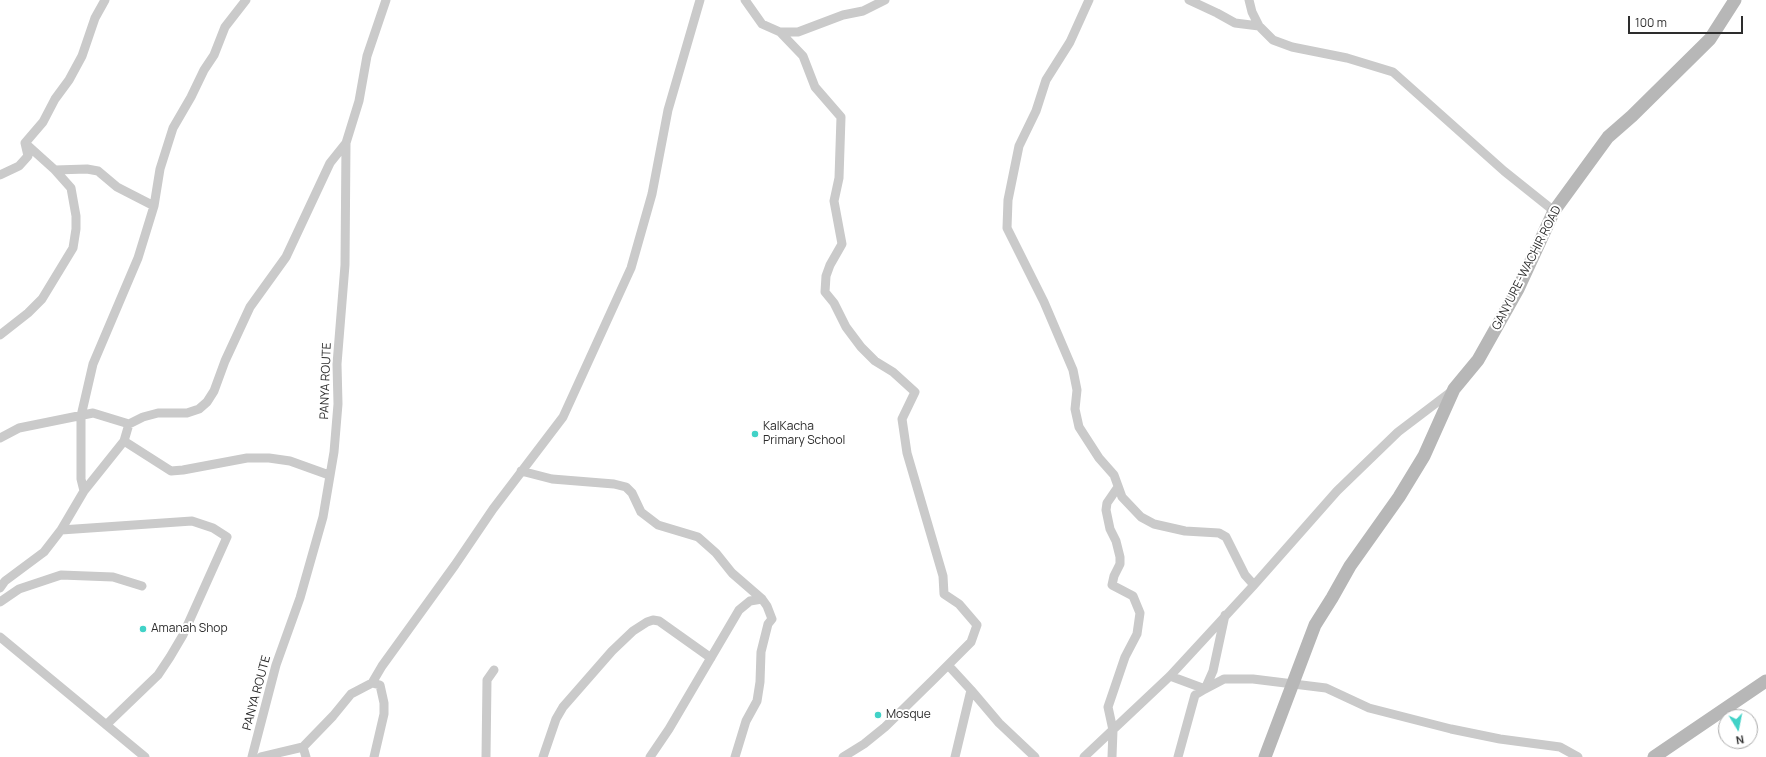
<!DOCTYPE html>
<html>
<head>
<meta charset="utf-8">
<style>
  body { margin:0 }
  #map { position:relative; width:1766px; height:757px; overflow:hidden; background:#fff; font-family:Manrope,sans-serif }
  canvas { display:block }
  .north { position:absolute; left:1718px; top:709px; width:40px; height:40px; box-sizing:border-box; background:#fff; border:1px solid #ababab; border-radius:50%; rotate:170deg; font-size:11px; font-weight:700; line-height:16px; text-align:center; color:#2d2d2d }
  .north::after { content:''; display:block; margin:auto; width:14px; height:18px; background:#41d2c7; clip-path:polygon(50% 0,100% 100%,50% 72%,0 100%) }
  .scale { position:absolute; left:1628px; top:16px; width:115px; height:18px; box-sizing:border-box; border:2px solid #2d2d2d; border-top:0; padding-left:5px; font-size:12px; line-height:14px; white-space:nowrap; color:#2d2d2d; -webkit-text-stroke:3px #fff; paint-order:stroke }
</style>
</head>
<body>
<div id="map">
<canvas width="1766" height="757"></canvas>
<div class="north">N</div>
<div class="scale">100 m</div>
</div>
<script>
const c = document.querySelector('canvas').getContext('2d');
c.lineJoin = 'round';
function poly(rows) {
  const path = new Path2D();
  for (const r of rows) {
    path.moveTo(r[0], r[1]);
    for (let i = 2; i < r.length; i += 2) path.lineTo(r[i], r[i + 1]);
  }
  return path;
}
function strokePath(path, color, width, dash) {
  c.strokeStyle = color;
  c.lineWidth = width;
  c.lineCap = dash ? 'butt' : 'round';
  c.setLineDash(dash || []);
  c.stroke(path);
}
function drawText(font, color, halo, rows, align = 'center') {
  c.font = font + ' Manrope,sans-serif';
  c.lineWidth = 4;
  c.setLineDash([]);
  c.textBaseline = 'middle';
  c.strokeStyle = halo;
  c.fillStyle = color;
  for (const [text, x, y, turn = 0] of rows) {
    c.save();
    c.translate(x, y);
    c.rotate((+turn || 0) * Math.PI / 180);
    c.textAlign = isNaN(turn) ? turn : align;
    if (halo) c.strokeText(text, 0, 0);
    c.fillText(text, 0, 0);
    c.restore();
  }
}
const street = poly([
  [745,0,762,24,780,32,803,56,815,87,841,117,839,178,834,201,842,244,830,265,826,276,825,292,834,303,846,327,861,347,875,361,893,372,915,392,902,419,907,453,943,576,944,594,959,604,977,625,971,642,934,679,885,727,864,744,843,757],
  [1089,0,1070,42,1046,80,1036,111,1019,146,1008,200,1007,228,1044,302,1073,370,1077,390,1075,409,1079,427,1099,458,1114,475,1122,497,1141,517,1154,524,1185,531,1219,533,1226,537,1245,575,1254,585],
  [1189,0,1217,13,1235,23,1259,26,1273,40,1292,47,1347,58,1393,72,1504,171,1554,211],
  [1249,0,1252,12,1259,26],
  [780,32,798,32,843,15,863,11,885,0],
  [55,170,87,169,98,171,117,187,154,206],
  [0,175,19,166,28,156,25,143,43,122,55,99,69,80,82,56,95,18,105,0],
  [0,335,28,313,42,299,73,248,76,229,76,216,71,188,55,170,25,143],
  [0,438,19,428,93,413,129,424,143,417,158,413,187,413,199,409,207,402,214,391,225,361,250,307,286,257,330,163,346,143],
  [124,441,171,471,183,470,247,458,269,458,290,461,329,475],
  [521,471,552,479,614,484,626,487,632,493,641,512,658,525,698,537,716,553,732,573,762,599,767,606,772,619,768,624,761,652,760,682,757,701,746,721,735,757],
  [84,491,81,479,81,416,93,364,138,258,154,206,160,169,173,128,191,97,204,70,214,55,225,27,246,0],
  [61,530,192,521,213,528,227,537,183,635,170,657,158,675,106,725],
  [0,588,5,581,44,552,61,530,84,491,124,441,129,424],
  [0,602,19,589,61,575,113,577,142,586],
  [0,637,145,757],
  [948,665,971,690,955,757],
  [1170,676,1205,689,1224,679,1253,679,1326,688,1369,708,1451,729,1500,739,1560,747,1578,757],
  [372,683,380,685,384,703,384,714,374,757],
  [971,690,999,723,1035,757],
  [303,747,306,757],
  [252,757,276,665,300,598,323,517,334,452,338,404,337,364,345,265,346,143,359,101,367,56,386,0],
  [261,757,303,747,333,716,351,694,372,683,382,666,455,565,493,509,563,417,631,268,652,194,668,110,700,0],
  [486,757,487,680,494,670],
  [543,757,556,719,563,707,612,651,633,631,647,622,653,620,659,621,711,658],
  [650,757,669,729,739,610,750,601,762,599],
  [1084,757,1170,676,1254,585,1337,491,1398,432,1452,391],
  [1112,757,1113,730,1108,707,1125,657,1137,634,1140,613,1133,596,1112,585,1114,576,1120,564,1120,557,1116,541,1110,529,1106,510,1107,503,1118,487],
  [1178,757,1195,695,1205,689,1213,671,1225,615]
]);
const secondary = poly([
  [1265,757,1315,625,1332,598,1350,566,1399,497,1424,456,1454,389,1478,360,1518,289,1554,211,1608,137,1632,116,1710,39,1735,0],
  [1654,757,1766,681]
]);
const markers = [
  [755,434,4,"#41d2c7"],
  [143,629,4,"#41d2c7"],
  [878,715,4,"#41d2c7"]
];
const streetNames = [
  ["GANYURE-WACHIR ROAD",1527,268,-63],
  ["PANYA ROUTE",326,381,-88],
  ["PANYA ROUTE",257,693,-75]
];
const poiNames = [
  ["KalKacha",763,427],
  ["Primary School",763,441],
  ["Amanah Shop",151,629],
  ["Mosque",886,715]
];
strokePath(street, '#cacaca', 9);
strokePath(secondary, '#b7b7b7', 13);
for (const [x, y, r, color] of markers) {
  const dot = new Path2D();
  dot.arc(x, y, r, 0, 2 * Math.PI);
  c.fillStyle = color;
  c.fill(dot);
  strokePath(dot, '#fff', 1.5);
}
drawText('12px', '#2d2d2d', '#fff', streetNames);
drawText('12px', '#2d2d2d', '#fff', poiNames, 'left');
</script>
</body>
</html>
